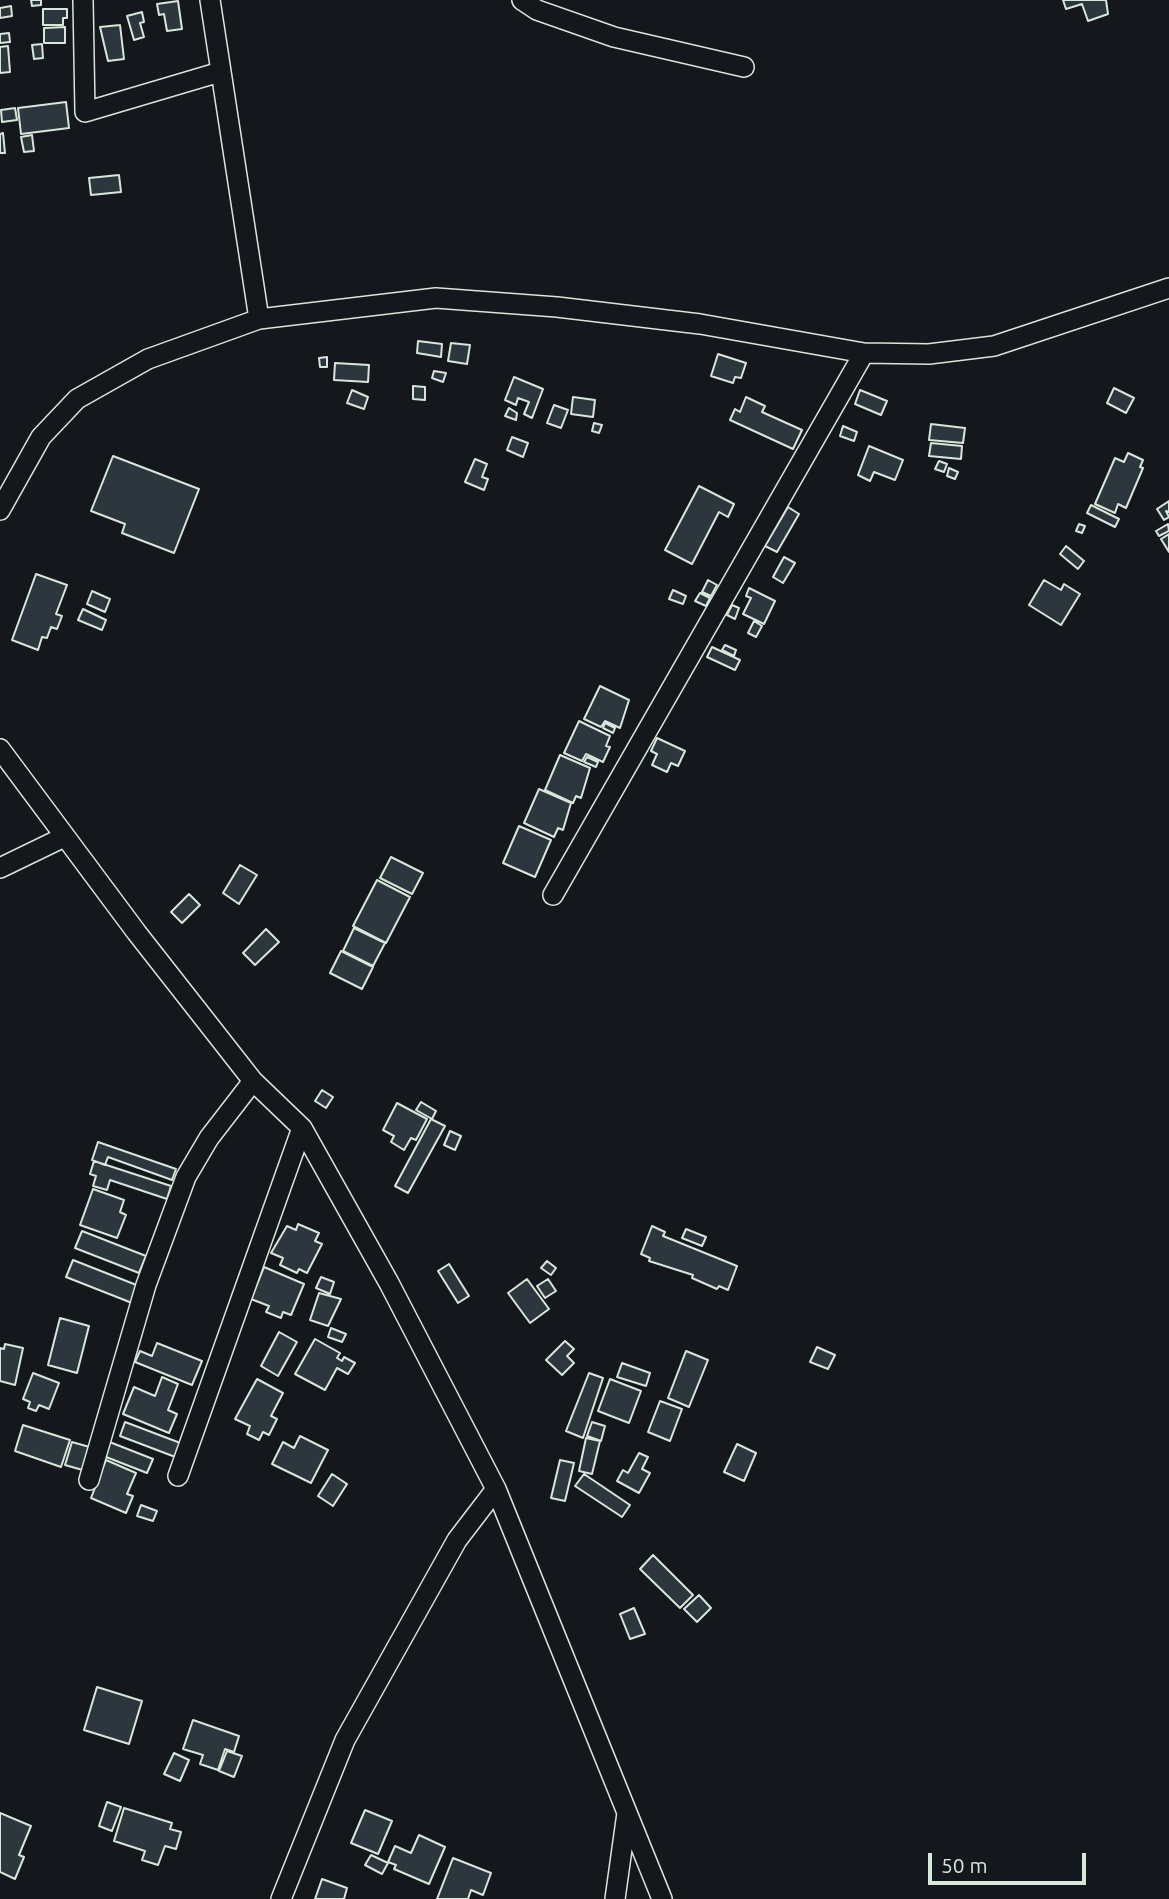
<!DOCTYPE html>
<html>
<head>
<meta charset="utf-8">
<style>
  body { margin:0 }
  #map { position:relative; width:1169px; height:1899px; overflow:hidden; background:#14181c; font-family:Ubuntu,sans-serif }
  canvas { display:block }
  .scale { position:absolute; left:928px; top:1853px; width:158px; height:32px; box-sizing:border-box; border:4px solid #d8e6dc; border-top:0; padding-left:9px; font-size:21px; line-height:24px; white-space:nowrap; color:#d8e6dc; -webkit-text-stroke:5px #14181c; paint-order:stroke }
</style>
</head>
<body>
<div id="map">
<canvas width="1169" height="1899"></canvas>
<div class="scale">50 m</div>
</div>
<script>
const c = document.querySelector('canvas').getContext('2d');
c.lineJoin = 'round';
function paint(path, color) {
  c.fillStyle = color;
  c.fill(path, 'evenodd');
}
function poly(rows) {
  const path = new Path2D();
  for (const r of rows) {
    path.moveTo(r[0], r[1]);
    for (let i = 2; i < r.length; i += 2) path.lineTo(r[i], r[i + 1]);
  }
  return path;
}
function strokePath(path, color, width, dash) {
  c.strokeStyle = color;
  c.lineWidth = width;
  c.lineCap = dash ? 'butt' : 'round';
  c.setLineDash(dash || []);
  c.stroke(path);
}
const building = poly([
  [31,0,41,0,41,5,32,6,31,0],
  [1063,0,1106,0,1108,14,1088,21,1082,4,1066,9,1063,0],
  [178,1,182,29,167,31,164,14,159,15,157,4,178,1],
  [11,6,12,16,0,18,0,8,11,6],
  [43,9,67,9,67,18,63,18,63,25,43,25,43,9],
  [142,12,144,22,140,23,144,37,134,40,127,16,142,12],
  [120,25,124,59,108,61,100,27,120,25],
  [65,27,65,43,44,43,44,28,65,27],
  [9,33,10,42,0,43,0,34,9,33],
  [42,44,43,58,34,59,32,45,42,44],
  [8,46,10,72,0,73,0,47,8,46],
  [66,102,69,128,21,134,18,108,66,102],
  [15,108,17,120,2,122,1,110,15,108],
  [3,133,5,153,0,153,0,134,3,133],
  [32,135,34,151,24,152,21,137,32,135],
  [119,175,121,192,91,195,89,178,119,175],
  [418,341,442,344,441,357,417,353,418,341],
  [451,343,470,345,467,364,448,361,451,343],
  [718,354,746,363,741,378,735,377,733,383,711,376,718,354],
  [327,357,327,367,320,367,319,358,327,357],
  [335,363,369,365,368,382,334,380,335,363],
  [434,371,446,373,443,382,432,378,434,371],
  [514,377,543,389,532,418,524,414,529,402,518,398,516,405,505,400,514,377],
  [413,386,425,387,425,400,413,399,413,386],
  [1114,388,1134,398,1126,413,1107,403,1114,388],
  [352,390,368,397,364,409,347,403,352,390],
  [860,390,887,401,881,415,855,404,860,390],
  [573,397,595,400,593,417,571,414,573,397],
  [746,397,765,406,762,412,802,430,793,449,730,420,735,409,740,412,746,397],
  [554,405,568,410,561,428,547,423,554,405],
  [509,408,517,413,516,420,505,416,509,408],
  [594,423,602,425,599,433,592,431,594,423],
  [931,424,965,428,963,443,929,440,931,424],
  [843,426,857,432,854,441,840,436,843,426],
  [512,437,528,443,523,457,507,450,512,437],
  [931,443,962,446,961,459,929,456,931,443],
  [869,446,903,460,895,480,874,472,870,481,858,475,869,446],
  [1128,453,1143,460,1140,467,1143,468,1126,508,1118,504,1115,513,1095,504,1115,458,1124,462,1128,453],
  [113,456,199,489,174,553,122,533,125,524,91,511,113,456],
  [475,459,487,464,482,477,488,479,484,490,465,482,475,459],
  [939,461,947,464,944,472,935,469,939,461],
  [949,468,958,472,955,479,947,476,949,468],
  [699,486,734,504,728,517,719,512,692,564,665,550,699,486],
  [1169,501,1169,512,1166,511,1169,517,1164,520,1157,509,1169,501],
  [1091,505,1119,519,1115,527,1087,513,1091,505],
  [788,507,799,514,777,552,765,546,788,507],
  [1079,524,1085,526,1082,533,1076,531,1079,524],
  [1168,524,1169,531,1159,536,1156,531,1168,524],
  [1169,534,1169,552,1161,539,1169,534],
  [1066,546,1084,561,1078,569,1060,554,1066,546],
  [784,557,795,563,783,583,773,577,784,557],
  [36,574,67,585,56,614,62,616,57,629,51,627,47,638,42,637,38,650,12,640,36,574],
  [708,580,717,585,711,596,702,592,708,580],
  [1044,580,1061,590,1064,584,1080,594,1061,625,1029,605,1044,580],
  [749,588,775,601,764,624,743,614,751,598,746,596,749,588],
  [673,590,686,596,683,604,669,599,673,590],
  [92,591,110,599,105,612,87,604,92,591],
  [700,593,710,598,706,606,695,601,700,593],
  [732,605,739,608,735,619,727,615,732,605],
  [83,609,106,620,102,630,78,620,83,609],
  [754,621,762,626,756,637,748,633,754,621],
  [725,645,736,650,734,656,722,650,725,645],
  [712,647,740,660,735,670,707,657,712,647],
  [600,686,629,700,620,728,605,721,601,727,584,719,600,686],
  [579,721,610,736,606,746,610,747,603,762,586,754,582,761,564,753,579,721],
  [605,723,615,728,613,733,603,728,605,723],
  [657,738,685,751,678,766,671,763,667,772,652,765,657,754,651,751,657,738],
  [560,755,590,768,581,798,576,796,573,803,545,790,560,755],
  [587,757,598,762,596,767,584,762,587,757],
  [539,789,571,803,563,830,558,828,554,837,524,823,539,789],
  [519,826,551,840,535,877,503,863,519,826],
  [391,857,423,873,412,894,380,878,391,857],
  [240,865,257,875,239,904,223,893,240,865],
  [377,880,410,897,386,943,353,926,377,880],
  [189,894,200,905,182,923,171,912,189,894],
  [354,928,385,943,373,966,343,951,354,928],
  [266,929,279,942,255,965,243,953,266,929],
  [341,951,373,967,362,989,330,973,341,951],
  [322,1090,333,1097,326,1108,315,1101,322,1090],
  [421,1102,436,1111,432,1119,416,1110,421,1102],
  [397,1103,427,1119,416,1140,411,1138,404,1150,391,1142,394,1136,383,1130,397,1103],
  [431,1119,445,1126,408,1193,395,1186,431,1119],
  [450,1131,461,1136,455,1150,444,1145,450,1131],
  [98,1142,176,1169,172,1180,108,1157,105,1165,92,1160,98,1142],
  [94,1161,171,1186,167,1199,110,1180,107,1190,93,1186,96,1176,90,1174,94,1161],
  [93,1189,124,1200,120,1212,126,1215,117,1238,80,1225,93,1189],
  [298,1224,319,1233,315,1241,322,1244,307,1273,299,1269,297,1273,280,1265,283,1258,271,1253,287,1226,296,1230,298,1224],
  [652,1226,665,1232,663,1236,737,1266,728,1290,719,1286,717,1289,692,1278,693,1275,649,1261,650,1258,641,1254,652,1226],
  [686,1229,706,1237,702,1246,682,1238,686,1229],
  [82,1231,146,1256,139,1273,75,1248,82,1231],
  [73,1260,139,1286,132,1303,66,1277,73,1260],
  [547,1261,556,1268,551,1275,541,1268,547,1261],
  [449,1264,469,1296,458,1303,438,1271,449,1264],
  [264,1267,304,1284,291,1315,283,1312,281,1318,266,1312,269,1306,251,1299,264,1267],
  [321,1277,334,1282,330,1294,316,1288,321,1277],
  [527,1279,549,1309,530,1323,508,1293,527,1279],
  [548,1279,556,1291,545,1298,537,1286,548,1279],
  [319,1293,341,1299,328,1326,310,1320,319,1293],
  [60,1318,89,1326,77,1373,48,1365,60,1318],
  [331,1328,346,1334,342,1342,328,1337,331,1328],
  [279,1332,297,1342,278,1376,261,1366,279,1332],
  [315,1339,340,1353,337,1358,342,1361,344,1357,355,1363,348,1374,337,1368,325,1390,295,1374,315,1339],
  [565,1341,574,1349,567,1356,574,1363,562,1375,546,1360,565,1341],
  [157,1343,202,1361,192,1385,135,1362,140,1351,152,1356,157,1343],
  [5,1344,23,1348,15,1385,0,1381,0,1348,4,1349,5,1344],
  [817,1347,835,1355,828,1369,810,1362,817,1347],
  [686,1351,708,1360,689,1407,668,1398,686,1351],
  [622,1363,650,1373,646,1386,617,1377,622,1363],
  [33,1373,59,1383,49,1409,39,1405,36,1411,28,1408,30,1402,23,1399,33,1373],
  [589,1373,603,1378,583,1438,566,1431,589,1373],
  [162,1377,178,1384,168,1410,177,1414,169,1433,123,1414,134,1387,155,1396,162,1377],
  [257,1379,283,1393,271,1416,277,1419,269,1435,263,1432,259,1440,247,1434,250,1426,235,1419,257,1379],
  [610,1379,641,1391,629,1423,598,1411,610,1379],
  [660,1401,682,1409,670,1441,648,1432,660,1401],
  [125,1422,183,1444,178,1458,120,1436,125,1422],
  [592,1422,605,1426,601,1441,587,1436,592,1422],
  [23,1425,70,1440,61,1467,15,1451,23,1425],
  [300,1436,328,1450,311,1483,272,1464,283,1442,294,1448,300,1436],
  [586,1438,600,1441,592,1474,579,1471,586,1438],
  [107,1441,153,1459,147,1473,101,1455,107,1441],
  [72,1442,93,1448,86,1471,65,1465,72,1442],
  [737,1444,756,1453,744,1481,724,1472,737,1444],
  [639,1453,648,1457,642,1469,650,1473,639,1493,617,1481,623,1470,628,1473,639,1453],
  [106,1460,136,1473,127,1494,133,1496,126,1513,91,1498,106,1460],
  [560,1460,574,1463,565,1501,551,1498,560,1460],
  [332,1474,347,1484,333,1506,318,1496,332,1474],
  [584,1474,630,1505,622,1517,575,1486,584,1474],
  [141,1505,157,1511,153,1521,137,1516,141,1505],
  [653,1555,693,1595,680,1608,640,1569,653,1555],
  [699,1595,711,1608,697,1622,684,1609,699,1595],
  [634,1608,645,1634,630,1639,620,1614,634,1608],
  [97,1687,142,1701,129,1744,84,1730,97,1687],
  [193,1720,239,1736,234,1752,225,1749,218,1770,200,1764,203,1755,183,1749,193,1720],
  [227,1751,242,1756,234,1777,219,1771,227,1751],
  [174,1753,189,1760,180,1781,164,1774,174,1753],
  [107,1802,121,1807,112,1831,99,1826,107,1802],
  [124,1808,172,1823,170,1829,181,1832,176,1849,165,1846,158,1865,142,1860,145,1851,114,1841,124,1808],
  [365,1810,392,1821,378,1854,351,1843,365,1810],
  [0,1813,31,1826,19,1855,24,1857,15,1879,0,1872,0,1813],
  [419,1835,445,1847,429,1884,394,1869,396,1865,388,1862,395,1846,411,1853,419,1835],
  [371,1855,388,1863,382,1874,365,1865,371,1855],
  [453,1858,491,1873,483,1895,471,1890,468,1899,437,1899,453,1858],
  [322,1879,347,1888,344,1899,315,1899,322,1879]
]);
const street = poly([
  [83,0,85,112,220,72],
  [210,0,259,319],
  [522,0,537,10,614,37,744,67],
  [0,510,41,437,77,399,148,359,259,319,436,298,557,307,700,324,864,353,929,354,994,346,1169,288],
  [0,749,137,933,253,1081,302,1128,389,1283,496,1489,662,1899],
  [0,868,64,837],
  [553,895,864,353],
  [178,1476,302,1128],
  [89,1480,146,1285,186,1177,209,1138,253,1081],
  [281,1899,345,1740,457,1540,496,1489],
  [615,1899,627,1813]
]);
paint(building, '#2c363c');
strokePath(building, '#d8e6dc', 2);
strokePath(street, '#d8e6dc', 22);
strokePath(street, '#14181c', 19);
</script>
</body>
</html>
